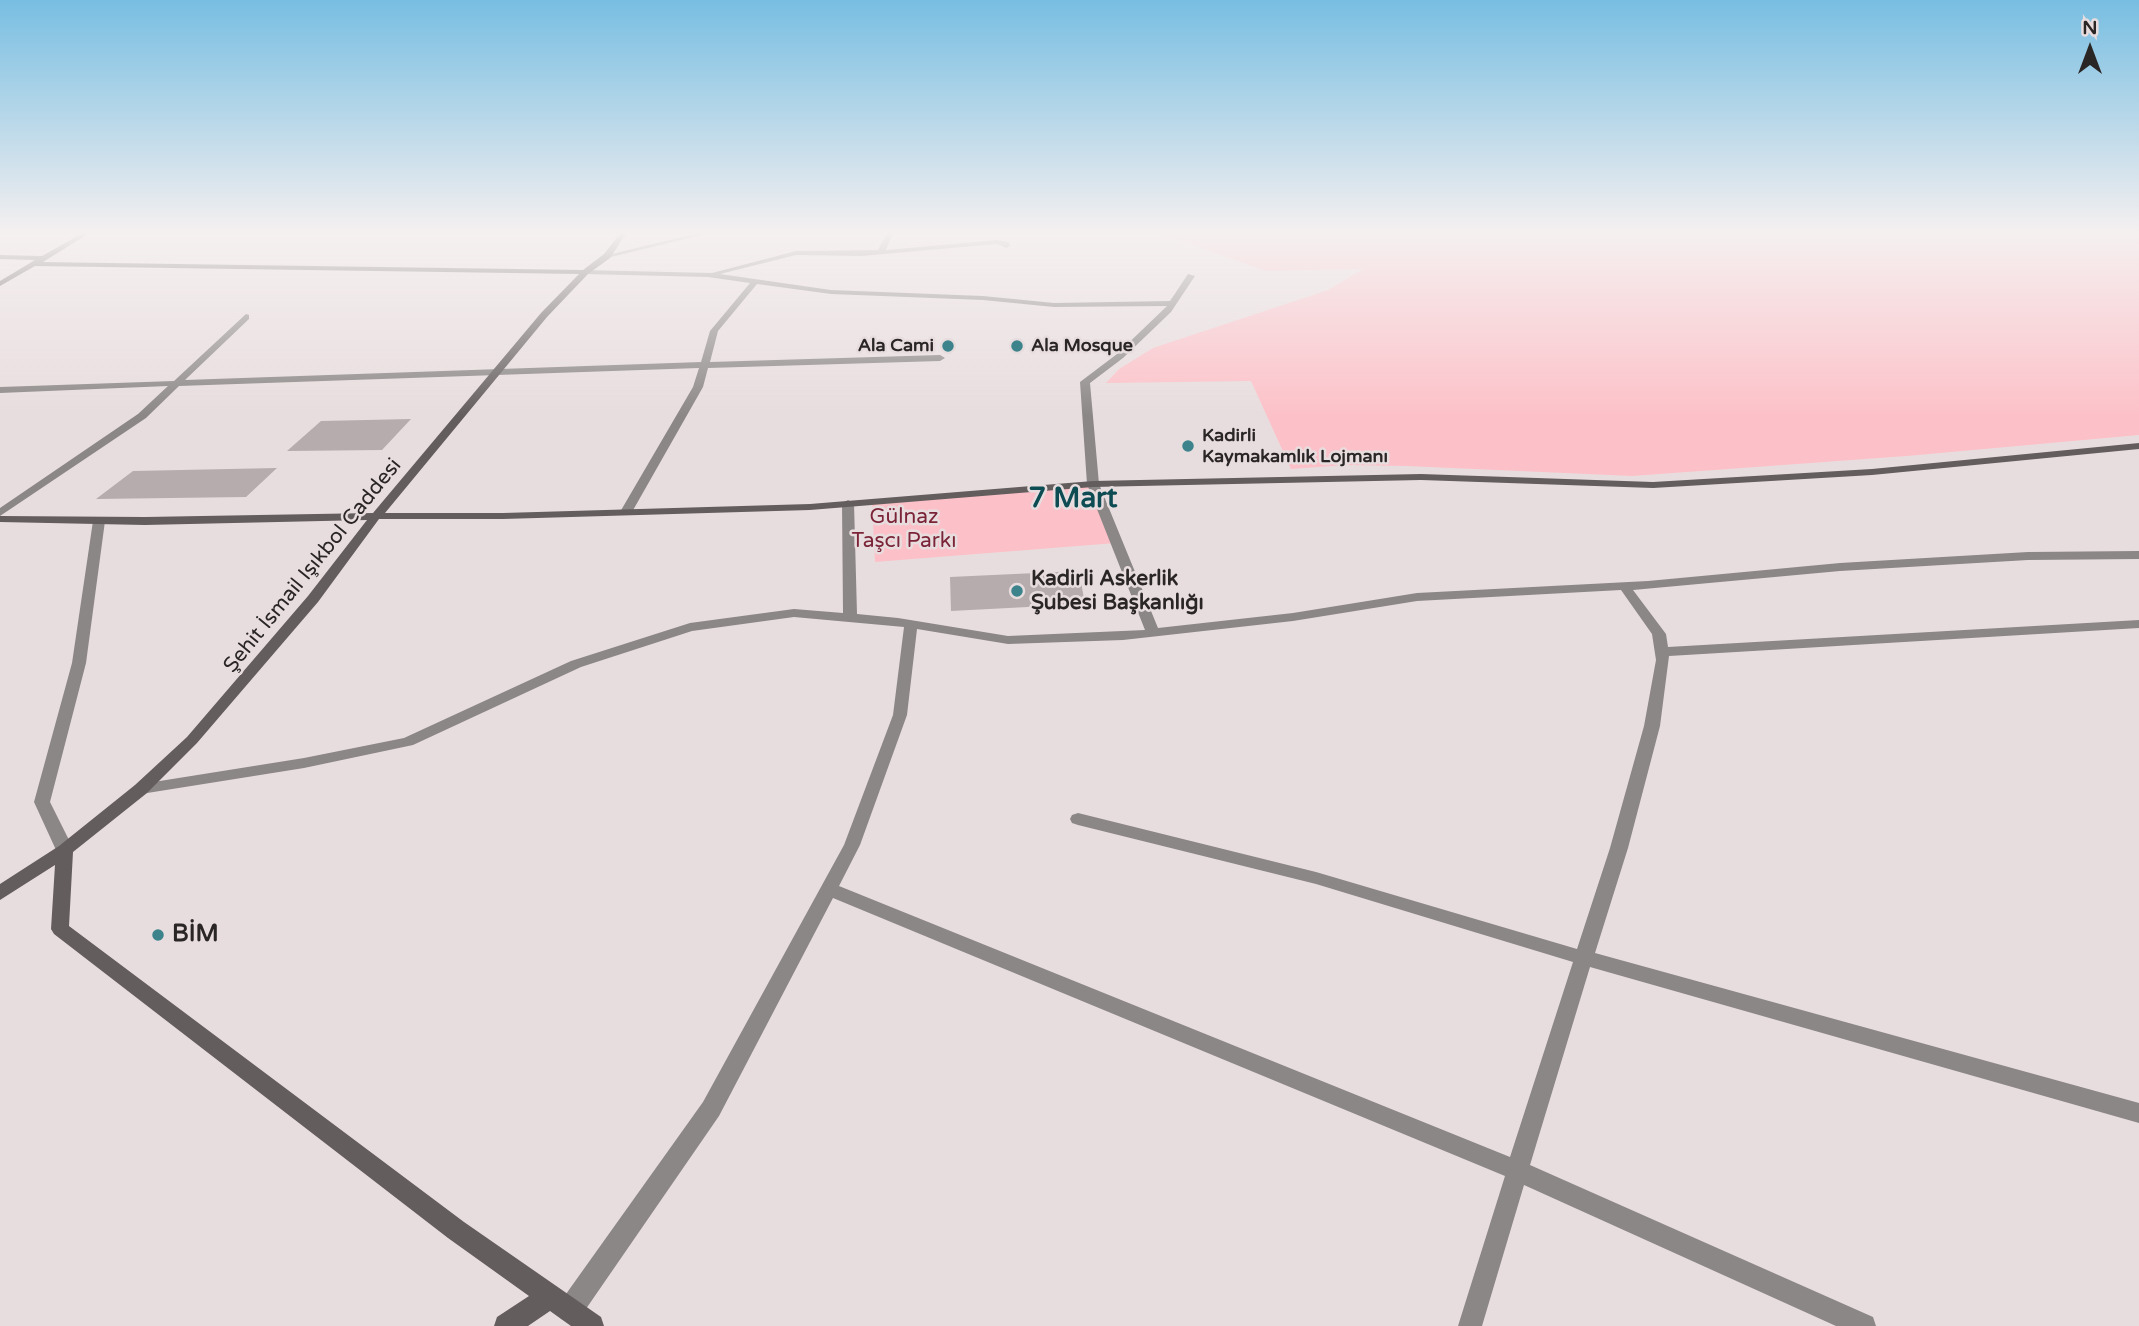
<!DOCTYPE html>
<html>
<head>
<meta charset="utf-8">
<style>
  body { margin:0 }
  #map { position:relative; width:2139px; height:1326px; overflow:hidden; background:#e8ddde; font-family:"Varela Round",sans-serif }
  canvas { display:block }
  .north { position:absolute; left:2055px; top:14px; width:70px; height:70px; -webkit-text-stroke:5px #e8ddde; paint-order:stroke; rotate:0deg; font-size:19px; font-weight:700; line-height:28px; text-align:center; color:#2a2626 }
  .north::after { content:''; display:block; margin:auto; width:24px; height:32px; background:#2a2626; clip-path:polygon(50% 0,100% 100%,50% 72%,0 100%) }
</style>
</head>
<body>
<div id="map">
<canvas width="2139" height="1326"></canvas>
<div class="north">N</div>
</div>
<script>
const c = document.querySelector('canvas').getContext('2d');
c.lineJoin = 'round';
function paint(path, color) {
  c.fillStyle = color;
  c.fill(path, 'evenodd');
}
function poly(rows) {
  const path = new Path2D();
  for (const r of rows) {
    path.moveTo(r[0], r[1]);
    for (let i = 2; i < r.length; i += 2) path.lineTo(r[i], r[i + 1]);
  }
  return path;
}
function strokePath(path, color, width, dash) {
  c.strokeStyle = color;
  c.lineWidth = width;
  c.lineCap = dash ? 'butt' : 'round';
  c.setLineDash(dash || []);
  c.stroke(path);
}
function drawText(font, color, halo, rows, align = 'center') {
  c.font = font + ' "Varela Round",sans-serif';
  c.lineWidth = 5;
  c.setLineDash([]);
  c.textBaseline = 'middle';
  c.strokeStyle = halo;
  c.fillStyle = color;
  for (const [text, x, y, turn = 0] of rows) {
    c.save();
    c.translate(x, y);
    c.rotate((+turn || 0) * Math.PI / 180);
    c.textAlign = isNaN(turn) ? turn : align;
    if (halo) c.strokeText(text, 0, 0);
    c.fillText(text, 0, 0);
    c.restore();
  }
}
const green = poly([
  [1153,231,2139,231,2139,435,1907,456,1632,476,1406,466,1346,465,1291,469,1251,381,1106,383,1119,369,1153,348,1328,290,1363,269,1266,271],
  [1093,484,1116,543,875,562,872,501]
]);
const building = poly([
  [411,419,382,450,287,451,321,421],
  [277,468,246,497,96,499,133,471],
  [1079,571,1085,604,951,611,950,577]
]);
const street = poly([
  [707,231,718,231,607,258,603,256,707,231],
  [888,231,894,231,886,250,997,240,1009,242,1010,246,1006,248,997,244,861,256,796,255,720,274,831,290,983,296,1054,303,1170,301,1188,274,1195,276,1171,312,1123,358,1090,383,1099,484,1158,628,1293,613,1417,593,1648,581,1840,563,2028,552,2139,551,2139,559,2028,560,1840,571,1633,590,1666,634,1668,647,2139,620,2139,628,1669,656,1660,726,1628,848,1595,953,2139,1103,2139,1123,1590,967,1530,1165,1873,1317,1876,1326,1836,1326,1524,1185,1482,1326,1458,1326,1505,1176,833,898,719,1116,579,1319,570,1322,561,1319,558,1310,561,1301,703,1102,844,845,893,715,904,627,794,617,692,631,581,667,413,745,304,768,141,794,135,793,133,789,135,785,141,784,304,758,404,738,571,661,690,623,794,609,843,613,842,503,848,500,854,503,857,614,898,618,1008,636,1145,630,1087,484,1080,382,1117,354,1167,306,1054,307,983,300,831,294,757,284,718,331,710,362,940,355,945,358,940,361,708,368,703,387,632,512,626,515,620,512,693,387,699,368,179,386,146,418,0,516,0,508,138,414,168,386,0,393,0,387,174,381,246,314,249,315,249,319,185,380,701,362,710,331,750,283,708,277,585,274,582,274,582,270,712,273,796,251,878,250,888,231],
  [1621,590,1652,634,1656,660,1644,726,1610,848,1577,949,1316,872,1078,813,1072,815,1070,819,1072,823,1078,825,1316,884,1573,962,1510,1157,839,886,860,845,907,715,917,629,1008,644,1123,640,1293,621,1417,601,1621,590],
  [99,517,105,521,86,663,50,802,74,850,71,854,65,856,59,854,56,850,34,802,72,663,93,521,99,517]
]);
const secondary = poly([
  [86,231,93,231,43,262,583,270,604,254,622,231,628,231,610,258,588,274,547,317,385,513,503,513,810,504,1093,481,1421,474,1653,482,1872,469,2139,443,2139,449,1872,475,1653,488,1421,480,1093,487,810,510,503,519,379,519,318,602,197,743,147,793,73,852,69,926,464,1222,601,1317,604,1326,571,1326,550,1311,528,1326,494,1326,497,1317,529,1296,448,1238,54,934,51,929,55,865,0,900,0,884,59,846,135,785,187,737,308,596,367,520,145,525,0,522,0,516,145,517,373,513,541,313,579,274,35,266,0,286,0,281,35,260,0,259,0,255,42,256,86,231]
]);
const markers = [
  [948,346,7,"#3c838c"],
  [1017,346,7,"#3c838c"],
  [1188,446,7,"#3c838c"],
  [1017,591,7,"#3c838c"],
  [158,935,7,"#3c838c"]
];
const farPoinames = [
  ["Ala Cami",934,346,"right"],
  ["Ala Mosque",1031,346],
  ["Kadirli",1202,436],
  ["Kaymakamlık Lojmanı",1202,457]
];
const parkNames = [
  ["Gülnaz",904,517],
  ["Taşcı Parkı",904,541]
];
const streetNames = [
  ["Şehit İsmail Işıkbol Caddesi",313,566,-51]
];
const poiNames = [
  ["Kadirli Askerlik",1031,579],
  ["Şubesi Başkanlığı",1031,603]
];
const nearPoinames = [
  ["BİM",172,935]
];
const districtNames = [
  ["7 Mart",1073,500]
];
paint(green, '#fcc1c8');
paint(building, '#b6acad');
paint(street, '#8b8787');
paint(secondary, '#635d5e');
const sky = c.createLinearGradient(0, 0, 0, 416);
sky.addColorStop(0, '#78bee2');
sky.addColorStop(0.56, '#f5f0f0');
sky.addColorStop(1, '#f5f0f000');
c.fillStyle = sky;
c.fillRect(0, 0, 2139, 416);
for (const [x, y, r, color] of markers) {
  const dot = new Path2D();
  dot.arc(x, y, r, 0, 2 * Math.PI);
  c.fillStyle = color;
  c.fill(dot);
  strokePath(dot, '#e8ddde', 2.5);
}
drawText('bold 18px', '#2a2626', '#e8ddde', farPoinames, 'left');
drawText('21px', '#7b2438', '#e8ddde', parkNames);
drawText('21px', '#2a2626', '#e8ddde', streetNames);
drawText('bold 21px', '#2a2626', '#e8ddde', poiNames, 'left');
drawText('bold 24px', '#2a2626', '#e8ddde', nearPoinames, 'left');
drawText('bold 28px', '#0e4c53', '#e8ddde', districtNames);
</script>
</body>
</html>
